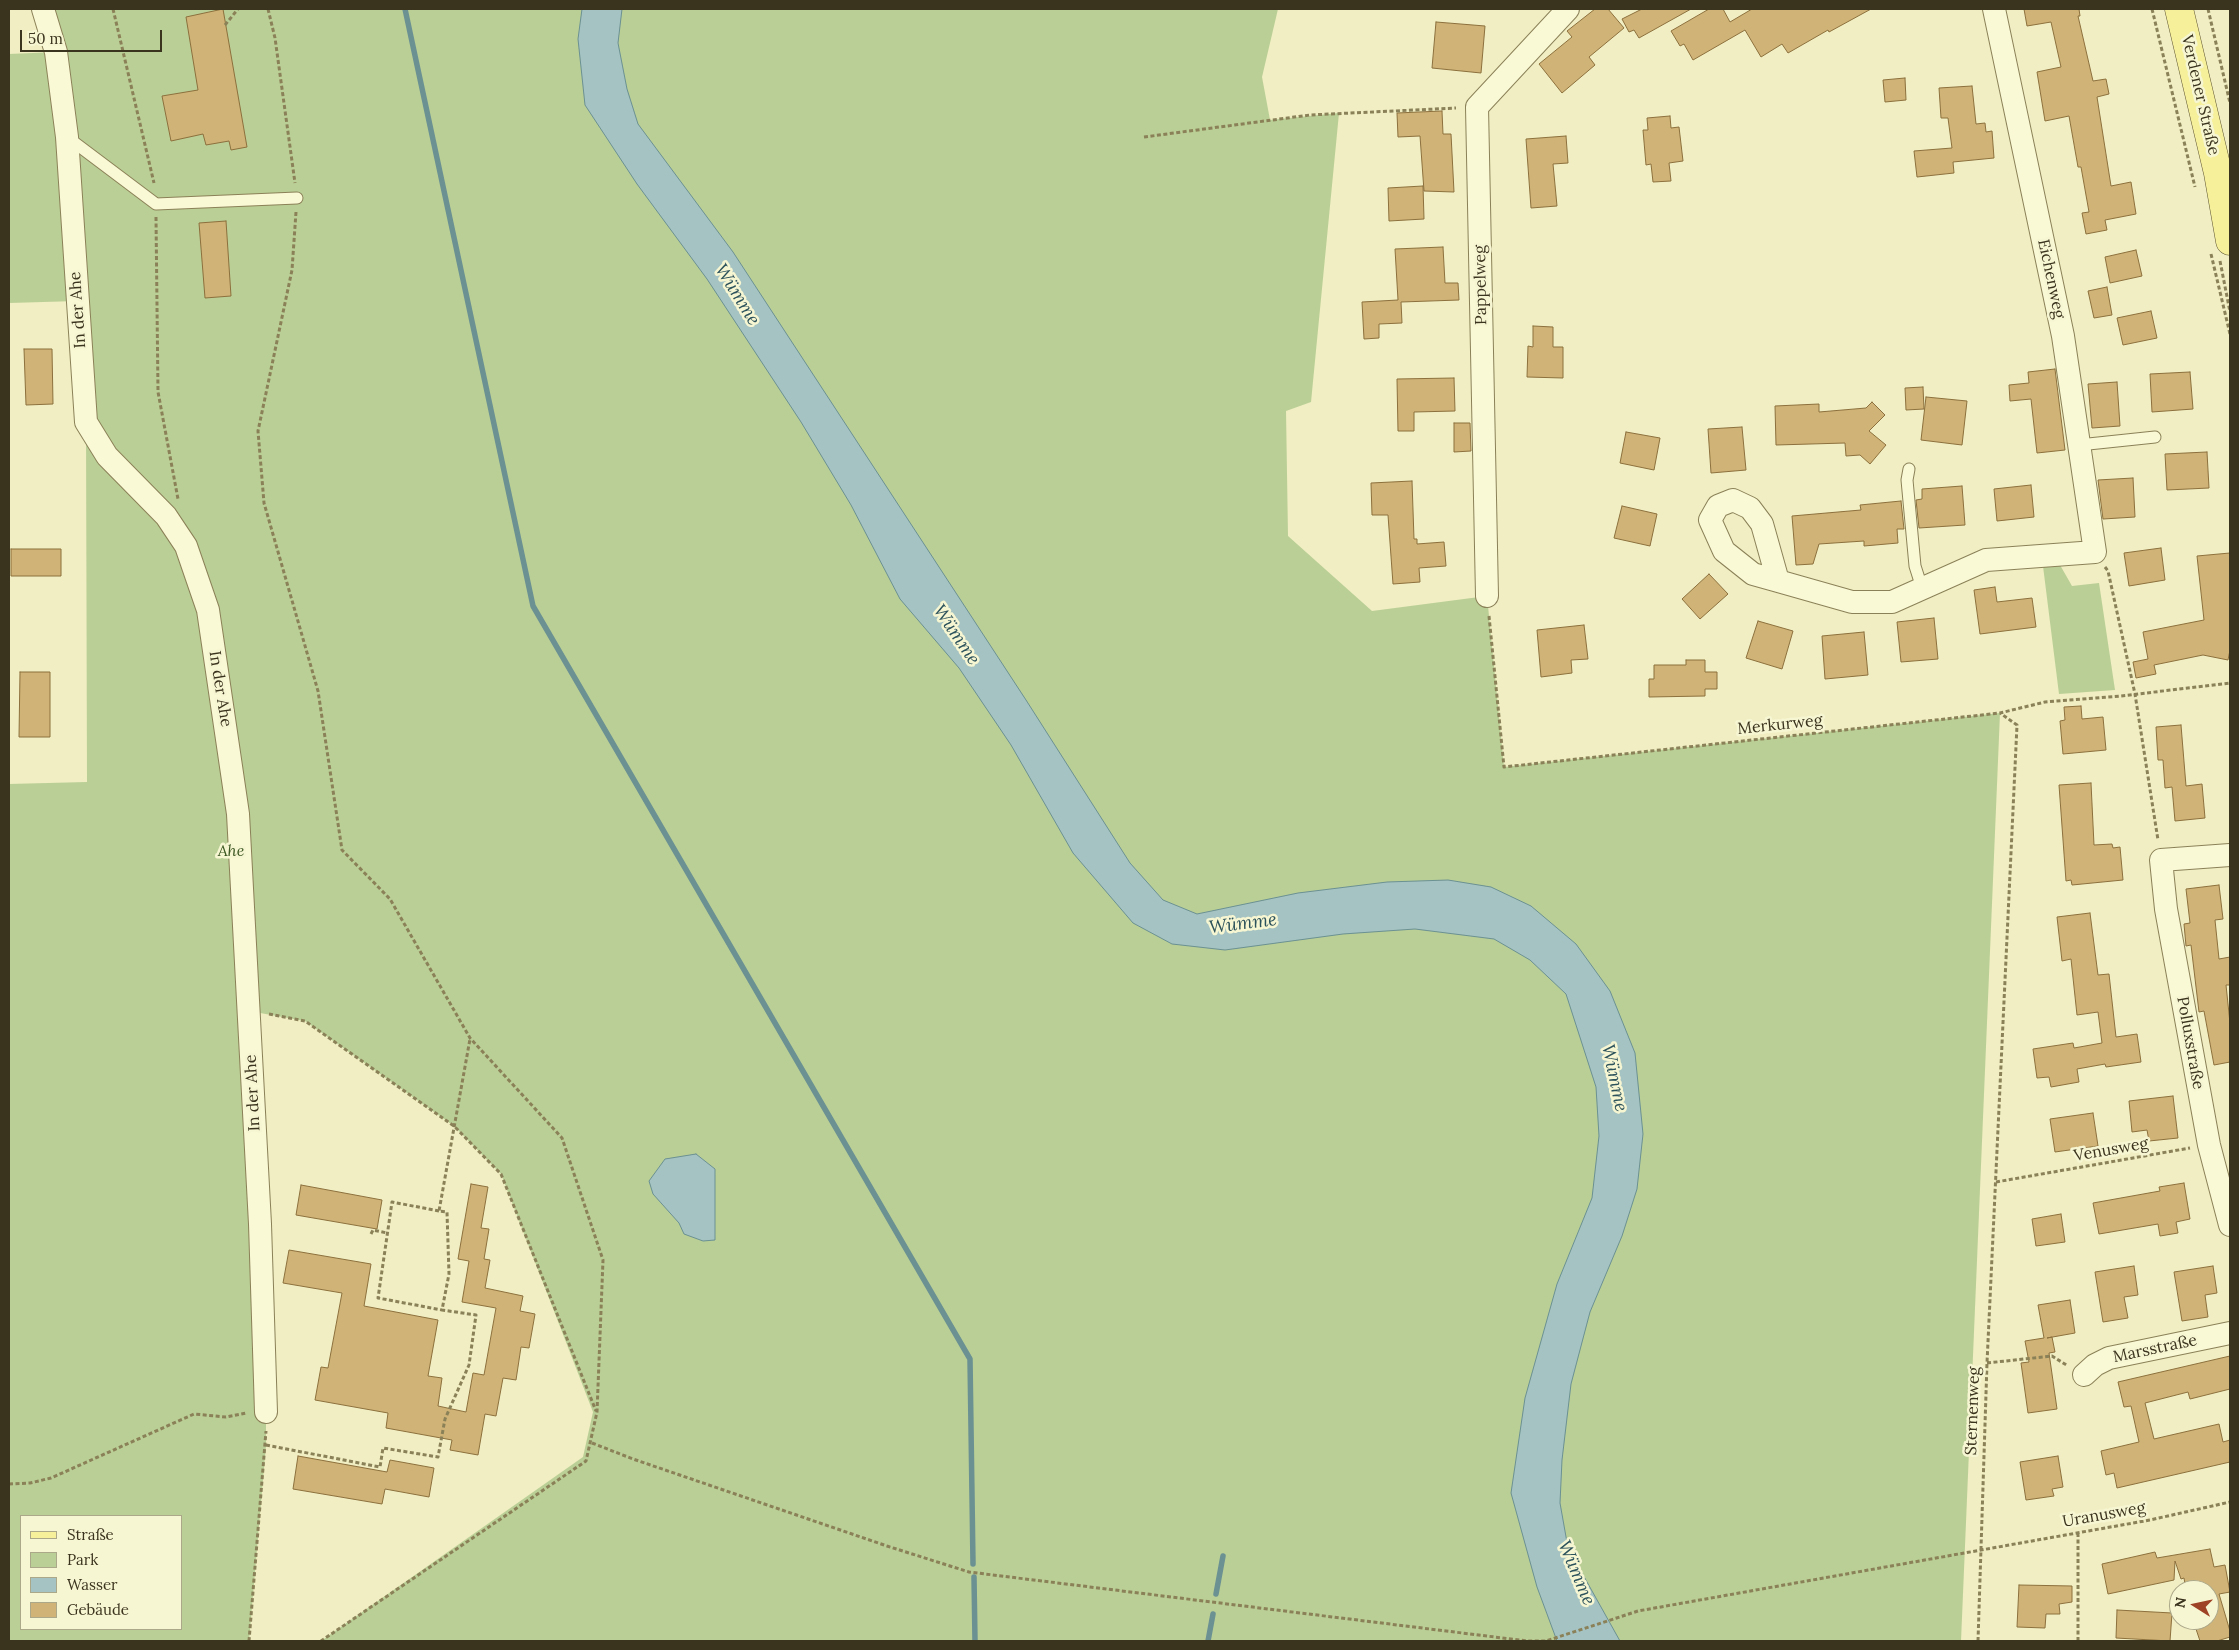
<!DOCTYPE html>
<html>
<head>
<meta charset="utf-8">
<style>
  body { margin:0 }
  #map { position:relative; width:2239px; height:1650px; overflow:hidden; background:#f0eec2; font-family:Lora,serif }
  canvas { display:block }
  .frame { position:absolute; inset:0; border:10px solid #3a331d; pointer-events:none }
  .legend { position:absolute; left:20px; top:1515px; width:162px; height:115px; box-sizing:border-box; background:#f7f6d3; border:1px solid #aba88a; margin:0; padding:6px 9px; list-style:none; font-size:15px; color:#3a331d }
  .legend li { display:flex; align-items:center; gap:10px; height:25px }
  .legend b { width:25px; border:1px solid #aba88a }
  .north { position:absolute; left:2169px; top:1580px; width:50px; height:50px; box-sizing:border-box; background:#f7f6d3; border:1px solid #aba88a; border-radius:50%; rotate:280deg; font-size:14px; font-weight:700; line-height:20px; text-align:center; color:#3a331d }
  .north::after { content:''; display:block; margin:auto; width:18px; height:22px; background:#9e4325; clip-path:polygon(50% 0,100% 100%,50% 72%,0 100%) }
  .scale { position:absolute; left:20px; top:30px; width:142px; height:22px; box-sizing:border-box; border:2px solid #3a331d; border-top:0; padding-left:6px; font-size:15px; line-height:18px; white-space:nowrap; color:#3a331d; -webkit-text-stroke:4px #f7f6d3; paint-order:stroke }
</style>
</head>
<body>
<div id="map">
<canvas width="2239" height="1650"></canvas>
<div class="frame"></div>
<ul class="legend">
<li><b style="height:6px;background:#f5f099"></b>Straße</li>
<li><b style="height:14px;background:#bacf96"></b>Park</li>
<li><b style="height:14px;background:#a5c3c2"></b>Wasser</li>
<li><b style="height:14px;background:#d0b376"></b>Gebäude</li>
</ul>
<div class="north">N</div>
<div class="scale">50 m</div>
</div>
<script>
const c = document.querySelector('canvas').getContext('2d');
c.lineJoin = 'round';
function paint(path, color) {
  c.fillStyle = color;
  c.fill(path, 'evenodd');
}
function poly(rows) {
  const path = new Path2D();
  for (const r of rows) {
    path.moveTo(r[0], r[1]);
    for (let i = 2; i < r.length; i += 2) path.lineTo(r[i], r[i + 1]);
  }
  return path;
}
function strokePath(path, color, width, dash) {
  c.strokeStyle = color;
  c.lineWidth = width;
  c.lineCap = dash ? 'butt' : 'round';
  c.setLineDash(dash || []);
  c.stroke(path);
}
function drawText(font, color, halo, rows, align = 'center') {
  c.font = font + ' Lora,serif';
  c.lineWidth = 5;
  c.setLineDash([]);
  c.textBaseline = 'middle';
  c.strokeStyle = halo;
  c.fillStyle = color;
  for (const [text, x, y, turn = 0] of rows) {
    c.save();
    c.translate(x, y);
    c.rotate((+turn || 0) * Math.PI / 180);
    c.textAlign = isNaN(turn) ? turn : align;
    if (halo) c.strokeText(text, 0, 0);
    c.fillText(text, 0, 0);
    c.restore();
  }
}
const green = poly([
  [43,9,1278,9,1262,77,1270,120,1339,113,1311,402,1286,411,1288,536,1372,611,1487,596,1504,767,2000,713,1961,1641,321,1641,583,1457,593,1412,501,1174,454,1126,305,1021,249,1011,266,1412,266,1445,249,1641,9,1641,9,784,87,782,86,422,77,301,9,303,9,54,56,52],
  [21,1516,181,1516,181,1629,21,1629],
  [2060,565,2072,586,2099,583,2115,690,2059,694,2043,566]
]);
const water = poly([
  [582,9,622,9,618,43,627,89,638,124,733,252,1026,700,1130,863,1163,900,1197,914,1298,893,1387,882,1448,880,1491,887,1531,906,1576,944,1610,991,1635,1053,1643,1134,1637,1189,1622,1236,1590,1312,1571,1384,1562,1460,1560,1503,1568,1548,1620,1641,1557,1641,1537,1587,1511,1493,1525,1398,1557,1284,1592,1198,1599,1136,1596,1087,1566,994,1530,960,1494,939,1415,929,1343,934,1225,950,1172,944,1133,923,1073,853,1011,745,959,668,900,599,851,505,801,422,707,279,637,184,585,105,578,39,582,9],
  [696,1154,715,1169,715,1240,703,1241,684,1234,679,1223,653,1194,649,1181,665,1159,696,1154]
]);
const stream = poly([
  [405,9,533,606,970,1359,973,1564],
  [974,1577,975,1641],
  [1216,1594,1223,1556],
  [1208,1641,1213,1614]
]);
const building = poly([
  [223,9,247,147,231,150,229,141,206,145,203,134,171,141,162,96,198,90,186,17,223,9],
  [1595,9,1608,9,1624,28,1589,57,1595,65,1562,93,1539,64,1572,37,1567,31,1595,9],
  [1642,9,1691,9,1639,38,1634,30,1629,32,1622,19,1642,9],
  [1709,9,1723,9,1730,22,1752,9,1871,9,1829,32,1828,30,1788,53,1782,44,1761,57,1745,30,1693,60,1684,44,1680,46,1671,31,1709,9],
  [2024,9,2079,9,2080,16,2078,16,2093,81,2106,79,2109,94,2097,97,2111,186,2131,182,2136,214,2105,220,2107,230,2086,234,2082,213,2089,212,2081,167,2078,167,2069,116,2045,121,2037,72,2061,67,2051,22,2027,26,2024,9],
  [1436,22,1485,26,1481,73,1432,68,1436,22],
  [1905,78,1906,100,1885,102,1883,80,1905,78],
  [1972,86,1976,124,1985,123,1986,132,1992,131,1994,158,1953,162,1954,173,1917,177,1914,151,1952,148,1948,118,1941,118,1939,88,1972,86],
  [1442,111,1443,134,1451,134,1454,192,1424,191,1420,136,1398,137,1397,113,1442,111],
  [1670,116,1671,128,1679,127,1683,161,1669,163,1671,181,1653,182,1651,164,1646,165,1643,130,1648,130,1647,118,1670,116],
  [1566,136,1568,163,1553,164,1557,206,1531,208,1526,139,1566,136],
  [1423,186,1424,219,1389,221,1388,188,1423,186],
  [226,221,231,296,205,298,199,223,226,221],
  [1443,247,1445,283,1458,283,1459,300,1401,302,1402,323,1379,324,1379,338,1364,339,1362,302,1398,300,1395,249,1443,247],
  [2136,250,2142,276,2110,283,2105,257,2136,250],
  [2107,287,2112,315,2094,318,2088,291,2107,287],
  [2151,311,2157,338,2123,345,2117,318,2151,311],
  [1533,326,1553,327,1553,347,1563,347,1563,378,1527,377,1528,346,1533,347,1533,326],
  [24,349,52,349,53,404,26,405,24,349],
  [2055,369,2065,450,2037,453,2031,399,2010,401,2009,385,2029,383,2028,372,2055,369],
  [2190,372,2193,409,2152,412,2150,374,2190,372],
  [1454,378,1455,411,1414,412,1414,431,1398,431,1397,379,1454,378],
  [2117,382,2120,426,2092,428,2088,384,2117,382],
  [1923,387,1924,409,1906,410,1905,388,1923,387],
  [1926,397,1967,401,1962,445,1921,440,1926,397],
  [1872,402,1885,415,1869,431,1886,445,1870,464,1860,455,1846,456,1845,443,1776,445,1775,406,1819,404,1819,412,1866,408,1872,402],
  [1454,423,1470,423,1471,451,1454,452,1454,423],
  [1742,427,1746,470,1711,473,1708,429,1742,427],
  [1626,432,1660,438,1654,470,1620,463,1626,432],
  [2207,452,2209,488,2167,490,2165,454,2207,452],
  [2133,478,2135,517,2103,519,2098,480,2133,478],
  [1412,481,1414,539,1417,539,1417,544,1444,542,1446,566,1419,568,1420,582,1393,584,1388,515,1372,515,1371,483,1412,481],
  [2031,485,2034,517,1997,521,1994,489,2031,485],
  [1962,486,1965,525,1919,528,1916,500,1922,499,1922,489,1962,486],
  [1901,501,1904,529,1897,529,1898,543,1864,546,1864,541,1819,544,1813,564,1796,565,1792,516,1861,510,1860,505,1901,501],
  [1622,506,1657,514,1650,546,1614,538,1622,506],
  [2161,548,2165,580,2129,586,2124,553,2161,548],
  [11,549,61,549,61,576,11,576,11,549],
  [2230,553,2230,650,2228,660,2203,655,2154,665,2156,674,2136,678,2133,662,2148,659,2143,632,2204,620,2197,556,2230,553],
  [1709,574,1728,594,1700,619,1682,599,1709,574],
  [1995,587,1997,602,2032,598,2036,627,1980,634,1974,590,1995,587],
  [1934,618,1938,659,1901,662,1897,622,1934,618],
  [1758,621,1793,631,1782,669,1746,658,1758,621],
  [1584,625,1588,659,1571,660,1572,673,1541,677,1537,630,1584,625],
  [1864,632,1868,675,1825,679,1822,636,1864,632],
  [1686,660,1705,660,1705,672,1717,672,1717,689,1705,689,1705,696,1649,697,1649,679,1654,679,1654,665,1686,665,1686,660],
  [20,672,50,672,50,737,19,737,20,672],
  [2081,706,2082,719,2103,717,2106,750,2063,754,2060,721,2065,720,2064,707,2081,706],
  [2181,725,2186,786,2202,784,2205,818,2175,821,2172,787,2165,788,2163,760,2158,760,2156,727,2181,725],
  [2091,783,2094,845,2112,844,2113,848,2120,847,2123,880,2072,885,2071,880,2066,881,2059,785,2091,783],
  [2219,885,2223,919,2215,920,2219,959,2230,957,2230,985,2226,985,2230,1023,2230,1062,2214,1065,2204,1011,2199,1012,2191,945,2186,946,2184,924,2190,923,2186,889,2219,885],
  [2090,913,2098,975,2109,974,2116,1037,2137,1034,2141,1062,2106,1067,2105,1064,2077,1069,2079,1082,2051,1087,2049,1077,2037,1078,2033,1049,2073,1043,2074,1048,2102,1043,2098,1012,2077,1015,2071,959,2062,961,2057,917,2090,913],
  [2173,1096,2178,1138,2149,1141,2147,1130,2132,1132,2129,1101,2173,1096],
  [2093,1113,2098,1146,2055,1152,2050,1119,2093,1113],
  [2184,1183,2190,1219,2176,1222,2178,1233,2160,1236,2158,1224,2099,1234,2093,1203,2160,1191,2159,1187,2184,1183],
  [471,1184,488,1187,481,1228,489,1229,484,1259,490,1260,485,1288,523,1296,520,1311,535,1314,529,1348,521,1347,516,1380,503,1378,496,1416,485,1414,478,1455,450,1450,452,1440,386,1428,388,1413,315,1400,321,1367,328,1368,342,1293,283,1283,289,1250,371,1264,364,1306,438,1320,428,1376,442,1378,438,1406,466,1412,473,1373,484,1375,496,1308,462,1302,469,1261,458,1259,471,1184],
  [301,1185,382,1200,377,1229,296,1215,301,1185],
  [2061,1214,2065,1242,2036,1246,2032,1219,2061,1214],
  [2134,1266,2138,1295,2124,1297,2128,1318,2103,1322,2095,1272,2134,1266],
  [2213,1266,2217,1293,2205,1295,2208,1317,2182,1321,2174,1272,2213,1266],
  [2070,1300,2075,1333,2047,1338,2052,1337,2055,1352,2049,1353,2057,1409,2028,1413,2021,1363,2029,1362,2025,1341,2044,1338,2038,1305,2070,1300],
  [2230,1356,2230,1389,2190,1399,2188,1392,2145,1403,2154,1439,2219,1424,2223,1442,2230,1440,2230,1462,2117,1488,2114,1473,2106,1475,2101,1451,2139,1442,2131,1406,2124,1407,2118,1382,2230,1356],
  [298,1456,387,1472,390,1460,434,1468,429,1497,385,1489,382,1504,293,1489,298,1456],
  [2058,1456,2063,1487,2052,1489,2054,1496,2026,1500,2020,1462,2058,1456],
  [2210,1549,2214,1567,2225,1565,2230,1592,2219,1594,2230,1631,2230,1637,2217,1641,2200,1641,2195,1626,2209,1622,2209,1590,2186,1590,2184,1578,2181,1579,2175,1561,2174,1580,2108,1594,2102,1564,2155,1552,2157,1558,2210,1549],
  [2019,1585,2072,1586,2072,1602,2059,1604,2060,1614,2046,1614,2045,1628,2017,1627,2019,1585],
  [2117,1610,2172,1613,2170,1641,2116,1638,2117,1610]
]);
const path = poly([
  [113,9,154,183],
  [268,9,275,38,295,183],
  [2152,9,2195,187],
  [2208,9,2230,103],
  [225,25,238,9],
  [1144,137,1310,115,1456,108],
  [296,212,292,270,258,431,264,503,318,691,342,850,390,899,470,1038,562,1138,603,1260,597,1412,586,1461,321,1641],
  [156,217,158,392,178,499],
  [2211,254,2230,334],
  [2220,261,2230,312],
  [2105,567,2108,571,2135,694,2158,840],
  [1489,616,1504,767,2000,713,2045,702,2121,696,2230,683],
  [269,1014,305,1021,454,1126,501,1174,596,1411],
  [1996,1182,2190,1148],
  [439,1211,392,1202,378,1298,442,1310],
  [371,1234,373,1230,387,1233],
  [1987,1363,2052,1356,2068,1366],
  [592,1443,633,1459,887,1546,969,1572,1527,1641,1546,1641,1638,1611,2150,1520,2230,1502],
  [266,1445,380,1467,383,1448,438,1457,445,1419,469,1365,476,1315,442,1310,449,1274,447,1212,439,1211,470,1039],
  [9,1484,30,1483,51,1478,194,1414,226,1417,246,1413],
  [249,1641,266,1431],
  [1978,1641,1987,1363,2017,725,2000,713],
  [2078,1641,2078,1533]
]);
const lane = poly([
  [67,137,156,204,297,198],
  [2079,445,2155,437],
  [1909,469,1907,480,1915,566,1922,588]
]);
const street = poly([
  [43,9,56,52,67,137,86,422,107,456,166,516,186,546,208,610,238,814,260,1224,266,1412],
  [1778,581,1753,574,1724,551,1710,520,1718,506,1733,500,1750,508,1762,524,1778,581,1852,602,1892,602,1986,560,2095,552,2063,336,1994,9],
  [1487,596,1477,107,1568,9],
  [2230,855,2161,860,2166,909,2209,1145,2230,1225],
  [2084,1375,2095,1365,2109,1358,2230,1333]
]);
const primary = poly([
  [2179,9,2218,173,2230,241]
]);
const streetNames = [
  ["Verdener Straße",2200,95,77],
  ["Eichenweg",2051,279,78],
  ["Pappelweg",1481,285,-91],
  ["In der Ahe",78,310,-94],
  ["In der Ahe",220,689,81],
  ["Merkurweg",1780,725,-6],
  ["Polluxstraße",2190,1043,80],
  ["In der Ahe",253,1093,-93],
  ["Venusweg",2111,1150,-10],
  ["Marsstraße",2155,1349,-12],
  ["Sternenweg",1973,1411,-88],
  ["Uranusweg",2104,1515,-10]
];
const parkNames = [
  ["Ahe",231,851]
];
const waterNames = [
  ["Wümme",737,295,58],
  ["Wümme",956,635,56],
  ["Wümme",1243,924,-7],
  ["Wümme",1614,1078,78],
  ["Wümme",1576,1573,67]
];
paint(green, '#bacf96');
paint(water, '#a5c3c2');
strokePath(water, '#6b9192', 1);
strokePath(stream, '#6b9192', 5.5);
paint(building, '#d0b376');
strokePath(building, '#8c703d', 1);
strokePath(lane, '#8b8158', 13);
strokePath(street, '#8b8158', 24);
strokePath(primary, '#594d2d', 29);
strokePath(path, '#8b8158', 3, [4, 2.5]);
strokePath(lane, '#faf9d6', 11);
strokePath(street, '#faf9d6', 22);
strokePath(primary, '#f5f099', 28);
drawText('16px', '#3a331d', '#f7f6d3', streetNames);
drawText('italic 16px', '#3d5823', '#f7f6d3', parkNames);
drawText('italic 18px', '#2c525b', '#f7f6d3', waterNames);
</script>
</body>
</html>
